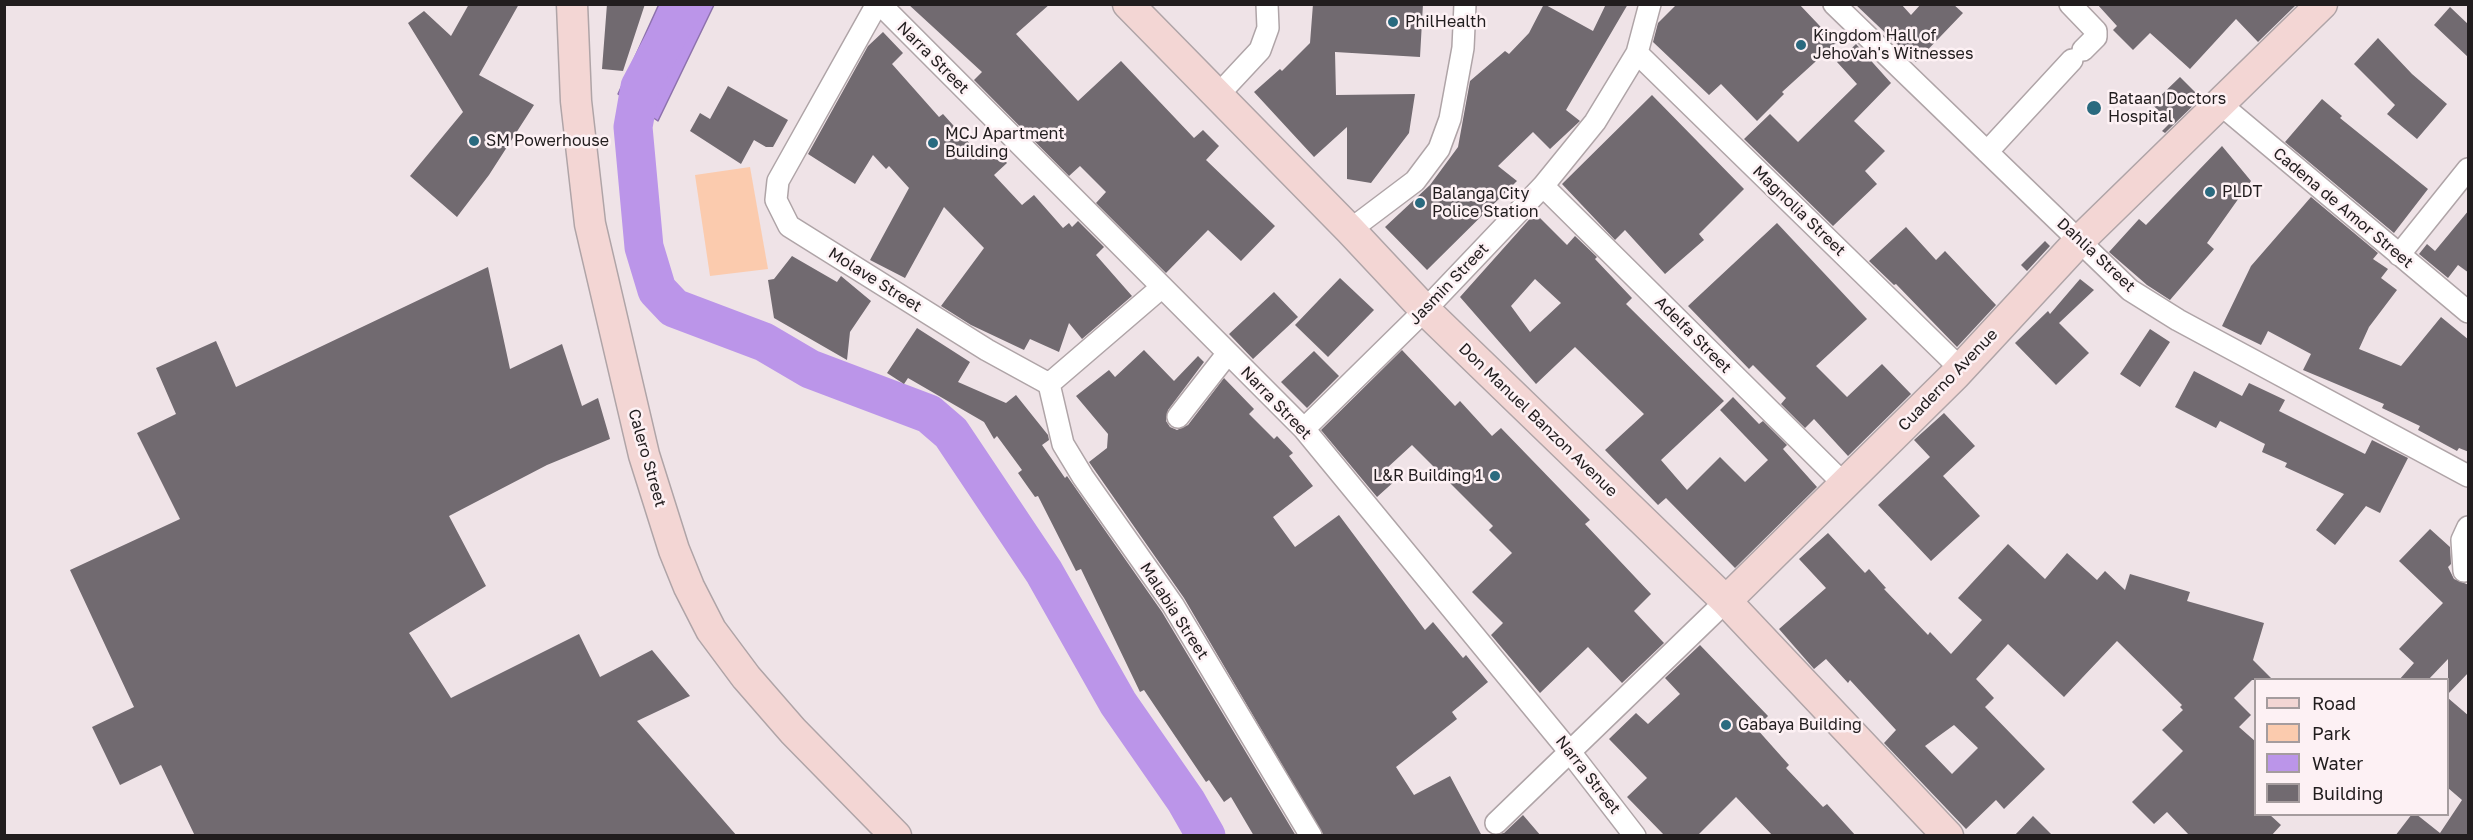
<!DOCTYPE html>
<html>
<head>
<meta charset="utf-8">
<style>
  body { margin:0 }
  #map { position:relative; width:2473px; height:840px; overflow:hidden; background:#efe3e7; font-family:"Golos Text",sans-serif }
  canvas { display:block }
  .frame { position:absolute; inset:0; border:6px solid #211d1e; pointer-events:none }
  .legend { position:absolute; left:2254px; top:678px; width:195px; height:138px; box-sizing:border-box; background:#fdf1f4; border:2px solid #a59c9e; margin:0; padding:8px 10px; list-style:none; font-size:18px; color:#211d1e }
  .legend li { display:flex; align-items:center; gap:12px; height:30px }
  .legend b { width:30px; border:2px solid #a59c9e }
</style>
</head>
<body>
<div id="map">
<canvas width="2473" height="840"></canvas>
<div class="frame"></div>
<ul class="legend">
<li><b style="height:8px;background:#f3d6d4"></b>Road</li>
<li><b style="height:16px;background:#fbcbae"></b>Park</li>
<li><b style="height:16px;background:#bb95e9"></b>Water</li>
<li><b style="height:16px;background:#716a70"></b>Building</li>
</ul>
</div>
<script>
const c = document.querySelector('canvas').getContext('2d');
c.lineJoin = 'round';
function paint(path, color) {
  c.fillStyle = color;
  c.fill(path, 'evenodd');
}
function poly(rows) {
  const path = new Path2D();
  for (const r of rows) {
    path.moveTo(r[0], r[1]);
    for (let i = 2; i < r.length; i += 2) path.lineTo(r[i], r[i + 1]);
  }
  return path;
}
function strokePath(path, color, width, dash) {
  c.strokeStyle = color;
  c.lineWidth = width;
  c.lineCap = dash ? 'butt' : 'round';
  c.setLineDash(dash || []);
  c.stroke(path);
}
function drawText(font, color, halo, rows, align = 'center') {
  c.font = font + ' "Golos Text",sans-serif';
  c.lineWidth = 5;
  c.setLineDash([]);
  c.textBaseline = 'middle';
  c.strokeStyle = halo;
  c.fillStyle = color;
  for (const [text, x, y, turn = 0] of rows) {
    c.save();
    c.translate(x, y);
    c.rotate((+turn || 0) * Math.PI / 180);
    c.textAlign = isNaN(turn) ? turn : align;
    if (halo) c.strokeText(text, 0, 0);
    c.fillText(text, 0, 0);
    c.restore();
  }
}
const green = poly([
  [750,167,768,269,710,276,695,175]
]);
const water = poly([
  [659,4,714,5,658,121,618,94,659,4]
]);
const river = poly([
  [684,4,640,87,633,127,644,247,657,290,674,308,764,342,810,369,929,414,951,433,1044,572,1118,703,1186,801,1206,836]
]);
const building = poly([
  [469,4,519,4,479,75,534,105,489,175,457,217,410,176,463,112,408,23,424,11,451,36],
  [607,4,645,4,623,71,602,69],
  [908,4,1050,4,1016,34,1078,101,1121,61,1194,138,1203,130,1219,146,1206,160,1275,226,1241,261,1208,230,1166,273,1096,203,1106,192,1080,166,1069,176,974,80,982,72],
  [1313,4,1423,4,1420,57,1335,52,1336,95,1415,94,1409,133,1371,183,1347,179,1347,127,1314,157,1254,92,1280,69,1282,71,1310,43],
  [1544,4,1593,31,1606,4,1628,4,1566,110,1580,121,1550,149,1533,132,1498,166,1517,181,1427,270,1385,227,1430,185,1458,147,1470,81,1505,51,1509,54,1529,33],
  [1677,4,1799,4,1836,43,1782,92,1784,94,1757,121,1721,84,1709,95,1653,42,1658,23],
  [1855,4,1901,4,1911,15,1921,4,1953,4,1963,13,1916,62],
  [2097,4,2297,4,2258,42,2236,19,2190,69,2150,33,2133,50,2113,30,2117,26],
  [2450,7,2469,25,2469,58,2434,25],
  [883,32,903,53,892,64,939,117,943,114,982,157,993,148,1007,163,994,175,1022,205,1034,195,1063,228,1069,223,1072,227,1078,221,1104,247,1096,255,1132,296,1082,339,1069,323,1059,352,1030,339,1024,350,971,325,941,306,984,248,944,207,905,278,870,260,909,188,889,166,886,169,873,155,855,184,808,154,868,46],
  [2378,38,2412,74,2447,104,2417,139,2387,114,2395,105,2354,64],
  [1856,44,1891,83,1854,121,1885,151,1865,171,1877,184,1833,226,1744,139,1770,114,1798,142,1857,84,1837,62],
  [2180,77,2201,98,2165,133,2162,131,2170,123,2152,104],
  [728,86,788,120,773,147,766,147,754,140,741,164,690,131,700,113,710,119],
  [1652,95,1744,189,1699,234,1704,240,1665,274,1625,230,1615,240,1562,184],
  [2322,99,2342,116,2340,118,2428,189,2394,233,2285,142],
  [2222,146,2251,181,2207,243,2214,249,2170,300,2147,285,2109,252,2139,219,2146,225],
  [2311,197,2378,253,2373,259,2388,269,2381,278,2397,290,2369,327,2359,349,2401,366,2441,317,2469,340,2469,452,2459,448,2457,451,2418,430,2420,426,2382,408,2384,404,2303,370,2311,354,2268,331,2261,345,2222,326,2251,266],
  [2469,210,2469,273,2458,265,2448,278,2419,254,2427,244,2435,251],
  [1535,213,1567,245,1575,236,1597,257,1595,259,1632,298,1626,304,1724,401,1661,460,1687,490,1720,457,1745,482,1768,460,1720,410,1733,397,1759,424,1763,421,1787,445,1783,449,1817,487,1735,568,1666,498,1658,505,1605,450,1644,414,1575,347,1536,384,1460,297],
  [1535,279,1561,303,1530,332,1511,306],
  [1777,223,1867,319,1816,366,1847,397,1882,364,1911,394,1848,456,1814,419,1805,428,1781,404,1786,398,1753,365,1749,369,1688,306],
  [1906,227,1936,260,1945,251,1996,305,1957,347,1896,284,1894,285,1869,261],
  [2045,241,2050,246,2027,271,2021,265],
  [792,256,837,282,841,276,871,301,850,332,847,360,774,318,768,280,774,279],
  [488,267,510,369,562,344,582,406,598,398,610,439,547,465,449,516,486,586,409,633,451,698,579,634,600,677,652,650,690,696,637,721,737,836,195,836,161,765,120,785,92,727,134,707,70,570,180,519,137,433,176,414,156,368,216,341,236,387],
  [1340,278,1374,310,1328,357,1295,325],
  [2080,279,2094,290,2059,323,2089,353,2056,385,2015,343,2048,311,2050,314],
  [1274,292,1298,317,1253,359,1229,334],
  [917,328,970,362,958,382,1006,403,1016,395,1048,435,1049,440,1042,445,1065,478,1067,476,1162,612,1296,836,1254,836,1231,797,1224,802,1209,780,1206,782,1144,690,1140,692,1081,569,1076,571,1038,496,1035,497,1018,473,1022,470,997,436,994,439,984,422,908,378,904,384,887,373],
  [2150,329,2170,342,2140,387,2120,374],
  [1144,350,1174,381,1198,356,1204,362,1168,410,1166,421,1170,427,1177,430,1188,425,1224,378,1254,409,1249,414,1274,439,1277,436,1293,453,1289,456,1313,486,1273,517,1295,547,1339,515,1425,630,1433,622,1463,658,1466,655,1488,682,1452,712,1457,719,1396,767,1414,795,1450,776,1482,836,1324,836,1184,598,1089,462,1107,448,1108,434,1076,396,1109,370,1115,377],
  [1402,350,1455,406,1460,401,1492,436,1501,428,1590,520,1585,524,1651,594,1634,611,1664,643,1622,683,1588,647,1540,693,1491,635,1503,623,1472,592,1512,553,1489,530,1493,526,1412,445,1387,468,1397,479,1377,497,1321,430],
  [1314,351,1339,376,1307,408,1281,382],
  [2194,371,2242,396,2249,383,2285,400,2279,411,2365,454,2372,440,2408,458,2380,513,2366,506,2335,545,2316,530,2344,494,2285,467,2287,463,2262,452,2265,444,2220,421,2216,428,2175,407],
  [1944,413,1975,446,1943,476,1980,516,1931,561,1878,505,1930,457,1914,440],
  [2430,529,2450,547,2451,564,2448,567,2454,579,2469,585,2469,672,2448,694,2448,659,2428,680,2399,680,2414,663,2399,649,2443,603,2399,561],
  [1828,533,1865,573,1869,569,1886,588,1884,589,1928,635,1930,632,1951,654,1982,620,1958,598,2008,544,2045,579,2067,553,2097,580,2105,571,2125,590,2130,574,2190,592,2187,601,2264,623,2253,660,2273,680,2252,680,2234,698,2251,715,2239,727,2256,742,2256,814,2269,814,2281,825,2271,836,2190,836,2167,812,2154,824,2132,802,2183,751,2162,730,2183,710,2180,707,2182,705,2117,641,2064,697,2008,644,1976,679,1994,698,1985,707,2045,769,2004,809,1996,800,1966,829,1884,743,1896,730,1850,680,1848,683,1826,659,1814,669,1779,629,1826,588,1799,559],
  [1954,725,1978,748,1952,774,1925,746],
  [1700,645,1768,716,1756,728,1789,765,1786,768,1823,807,1827,804,1856,836,1773,836,1736,797,1697,836,1665,836,1627,797,1647,778,1609,739,1636,713,1648,724,1680,694,1665,678],
  [2448,698,2469,716,2469,836,2395,836,2412,814,2416,814,2440,833,2462,800,2448,788],
  [1523,815,1541,836,1486,836,1504,833],
  [2033,816,2053,836,2014,836]
]);
const street = poly([
  [877,4,778,181,776,200,789,226,987,350,1049,384],
  [880,4,1304,429,1570,752,1635,836],
  [1834,4,2130,290,2178,320,2468,476],
  [2070,4,2096,31,2096,37,2083,50],
  [1637,53,1961,369],
  [1218,95,1260,50,1268,28,1267,4],
  [2219,103,2468,312],
  [1987,152,2072,60],
  [1543,186,1844,484],
  [1350,230,1415,181,1439,149,1450,119,1463,48,1465,4],
  [2399,255,2468,169],
  [1049,384,1063,444,1083,477,1173,605,1311,836],
  [1049,384,1162,287],
  [1178,417,1228,353],
  [1304,429,1425,310,1543,186,1595,122,1637,53,1650,4],
  [2464,571,2462,540,2468,527],
  [1496,823,1726,601]
]);
const secondary = poly([
  [572,4,576,101,590,224,644,455,674,550,689,587,711,630,746,677,793,731,896,836],
  [1128,4,1350,230,1425,310,1726,601,1948,836],
  [1726,601,1955,375,2080,240,2322,4]
]);
const markers = [
  [1393,22,6,"#2a6a7f"],
  [1801,45,6,"#2a6a7f"],
  [2094,108,8,"#2a6a7f"],
  [474,141,6,"#2a6a7f"],
  [933,143,6,"#2a6a7f"],
  [2210,192,6,"#2a6a7f"],
  [1420,203,6,"#2a6a7f"],
  [1495,476,6,"#2a6a7f"],
  [1726,725,6,"#2a6a7f"]
];
const poiNames = [
  ["PhilHealth",1405,22],
  ["Kingdom Hall of",1813,36],
  ["Jehovah's Witnesses",1813,54],
  ["Bataan Doctors",2108,99],
  ["Hospital",2108,117],
  ["MCJ Apartment",945,134],
  ["Building",945,152],
  ["SM Powerhouse",486,141],
  ["PLDT",2222,192],
  ["Balanga City",1432,194],
  ["Police Station",1432,212],
  ["L&R Building 1",1483,476,"right"],
  ["Gabaya Building",1738,725]
];
const streetNames = [
  ["Narra Street",933,58,45],
  ["Cadena de Amor Street",2343,208,40],
  ["Magnolia Street",1799,211,44],
  ["Dahlia Street",2096,255,43],
  ["Molave Street",875,280,32],
  ["Jasmin Street",1449,284,-46],
  ["Adelfa Street",1693,335,45],
  ["Cuaderno Avenue",1948,380,-46],
  ["Narra Street",1276,403,46],
  ["Don Manuel Banzon Avenue",1538,420,44],
  ["Calero Street",647,458,74],
  ["Malabia Street",1174,611,57],
  ["Narra Street",1588,775,52]
];
paint(green, '#fbcbae');
paint(water, '#bb95e9');
strokePath(water, '#8d71ac', 1.5);
strokePath(river, '#bb95e9', 39);
paint(building, '#716a70');
strokePath(street, '#afa4a7', 24);
strokePath(secondary, '#afa4a7', 33);
strokePath(street, '#fff', 21);
strokePath(secondary, '#f3d6d4', 30);
for (const [x, y, r, color] of markers) {
  const dot = new Path2D();
  dot.arc(x, y, r, 0, 2 * Math.PI);
  c.fillStyle = color;
  c.fill(dot);
  strokePath(dot, '#fdf1f4', 2);
}
drawText('16px', '#211d1e', '#fdf1f4', poiNames, 'left');
drawText('16px', '#211d1e', '#fdf1f4', streetNames);
</script>
</body>
</html>
